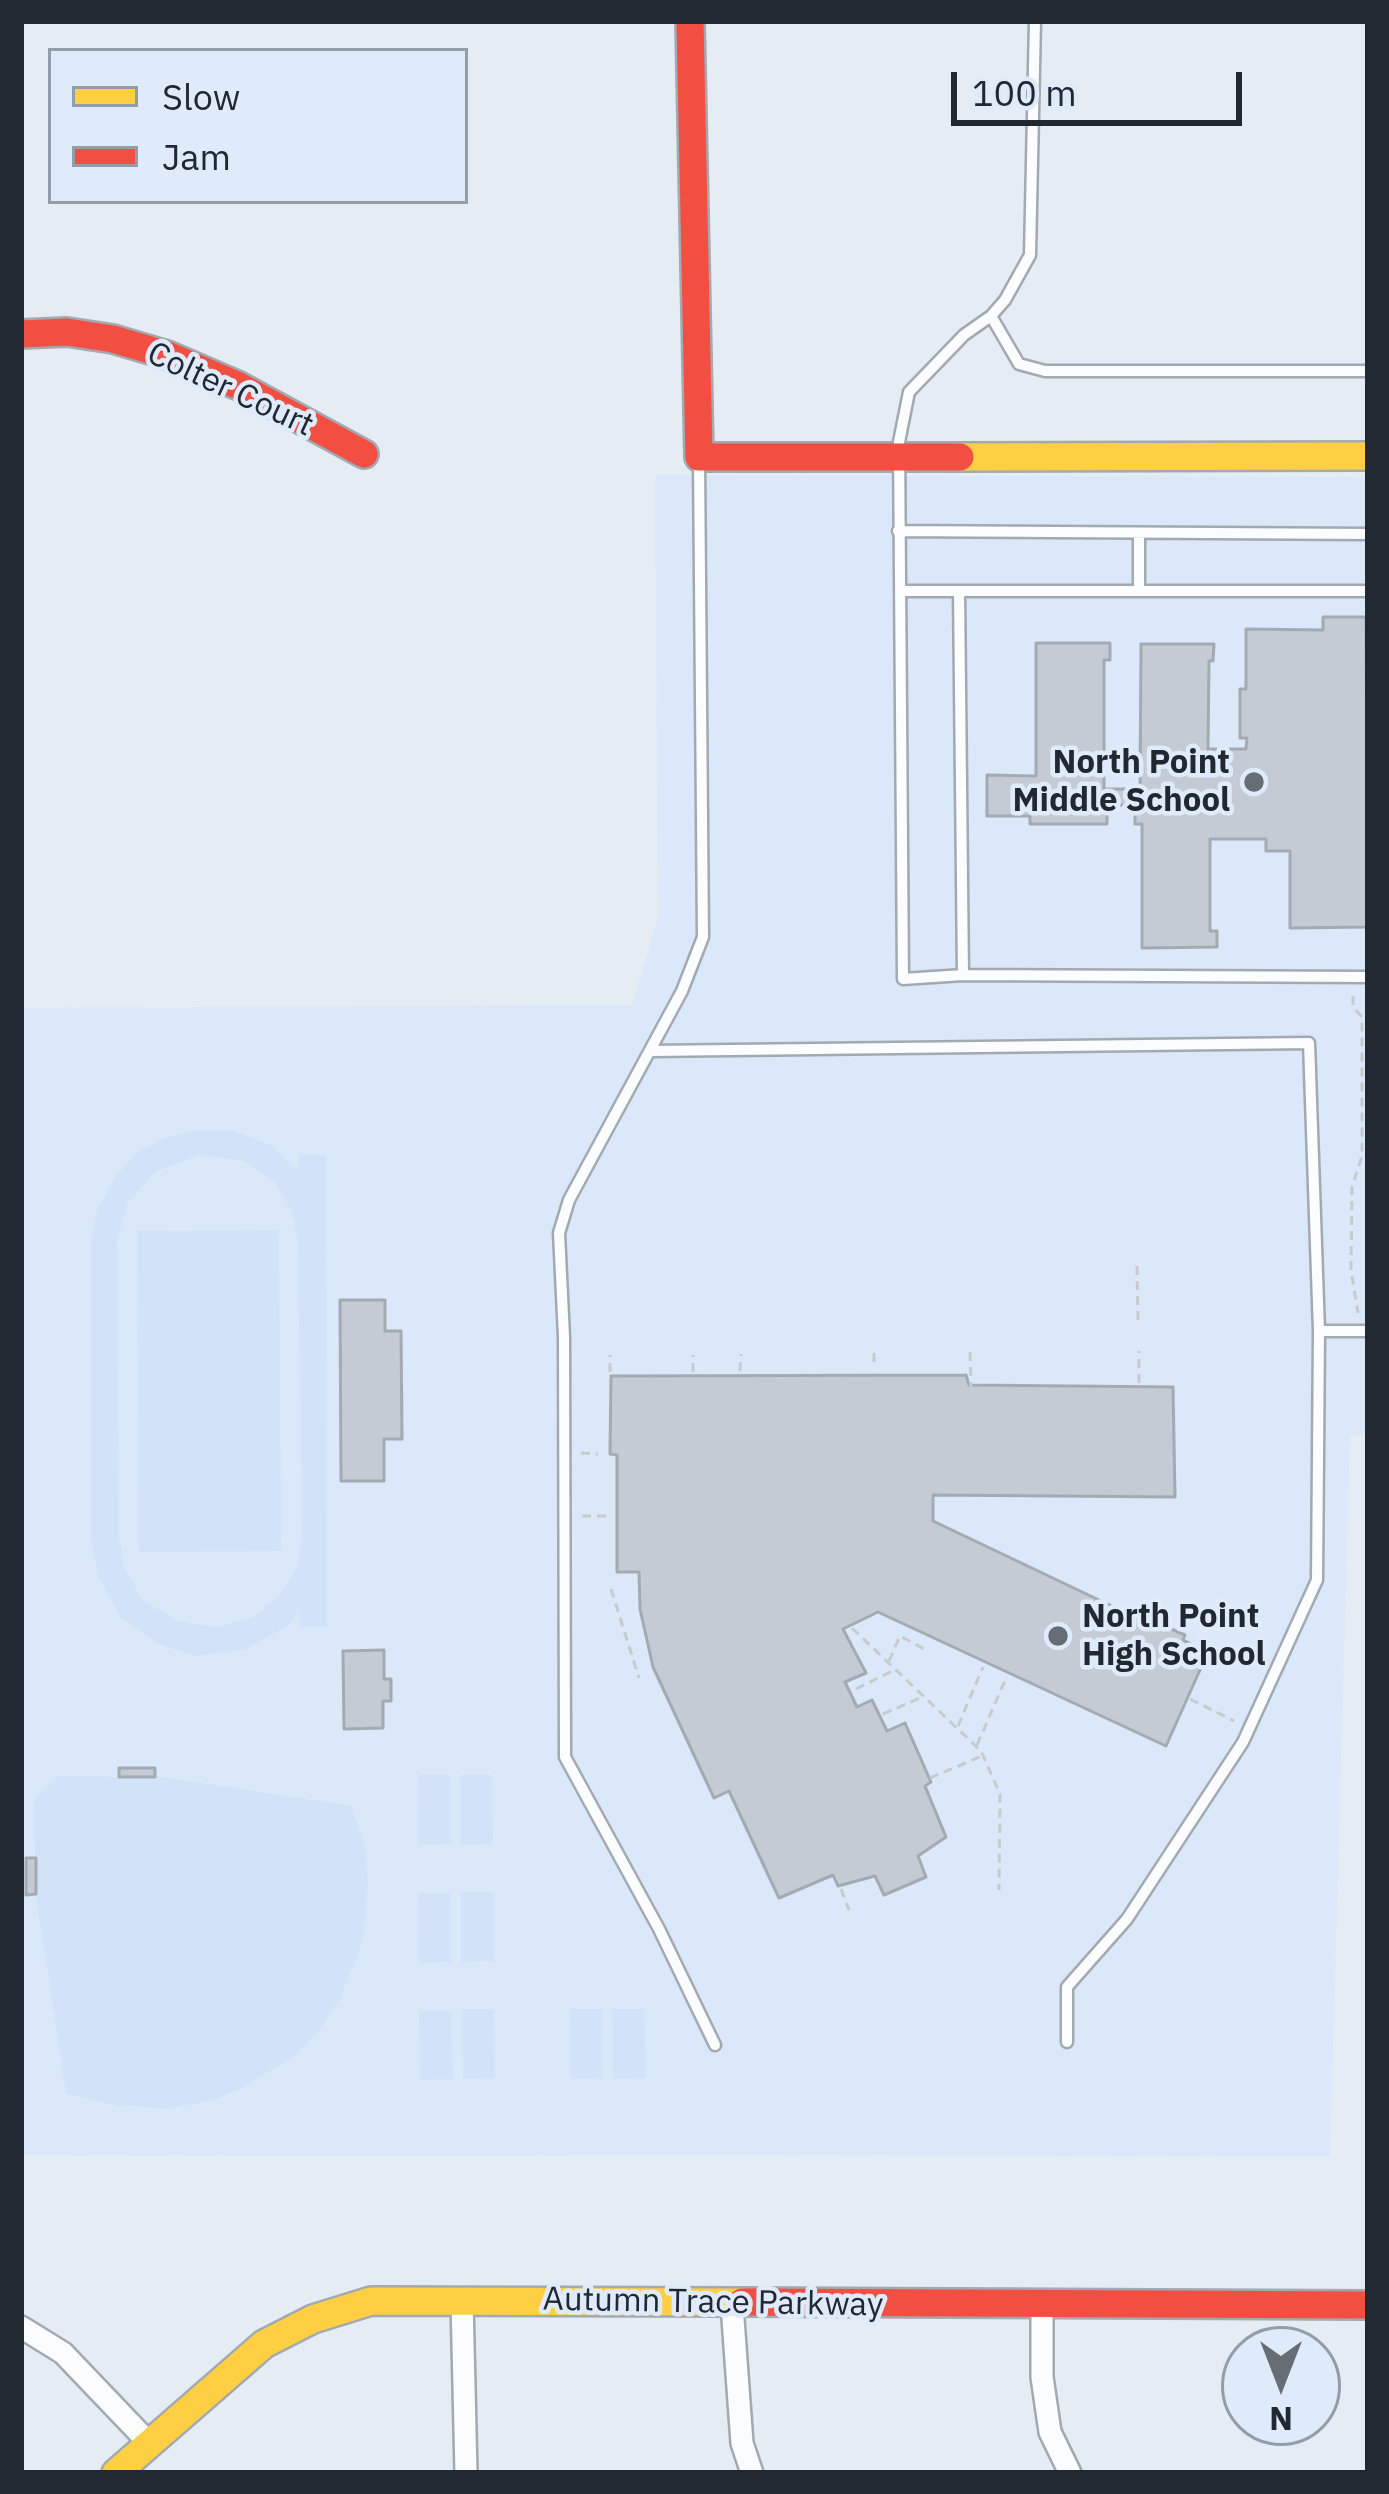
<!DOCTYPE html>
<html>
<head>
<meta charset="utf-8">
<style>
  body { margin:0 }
  #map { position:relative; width:1389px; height:2494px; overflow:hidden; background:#e5ecf4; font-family:"IBM Plex Sans",sans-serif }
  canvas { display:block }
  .frame { position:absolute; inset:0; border:24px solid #212831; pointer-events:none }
  .legend { position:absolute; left:48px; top:48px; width:420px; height:156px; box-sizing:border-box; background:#dfebfa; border:3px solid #939daa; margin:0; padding:15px 21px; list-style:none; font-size:36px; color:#212831 }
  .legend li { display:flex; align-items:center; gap:24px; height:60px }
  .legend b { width:60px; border:3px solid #939daa }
  .north { position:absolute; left:1221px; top:2326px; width:120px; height:120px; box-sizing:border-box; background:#dfebfa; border:3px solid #939daa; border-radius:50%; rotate:180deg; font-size:33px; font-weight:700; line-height:48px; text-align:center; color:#212831 }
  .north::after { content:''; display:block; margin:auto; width:42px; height:54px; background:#666d75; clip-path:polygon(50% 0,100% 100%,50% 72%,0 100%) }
  .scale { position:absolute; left:951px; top:72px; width:291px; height:54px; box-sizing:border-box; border:6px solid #212831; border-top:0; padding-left:15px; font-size:36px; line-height:42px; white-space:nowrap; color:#212831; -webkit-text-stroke:9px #dfebfa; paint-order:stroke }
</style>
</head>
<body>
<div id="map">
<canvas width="1389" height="2494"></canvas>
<div class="frame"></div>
<ul class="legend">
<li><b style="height:15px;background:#ffcf43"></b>Slow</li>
<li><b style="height:15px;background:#f24e42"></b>Jam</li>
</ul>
<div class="north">N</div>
<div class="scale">100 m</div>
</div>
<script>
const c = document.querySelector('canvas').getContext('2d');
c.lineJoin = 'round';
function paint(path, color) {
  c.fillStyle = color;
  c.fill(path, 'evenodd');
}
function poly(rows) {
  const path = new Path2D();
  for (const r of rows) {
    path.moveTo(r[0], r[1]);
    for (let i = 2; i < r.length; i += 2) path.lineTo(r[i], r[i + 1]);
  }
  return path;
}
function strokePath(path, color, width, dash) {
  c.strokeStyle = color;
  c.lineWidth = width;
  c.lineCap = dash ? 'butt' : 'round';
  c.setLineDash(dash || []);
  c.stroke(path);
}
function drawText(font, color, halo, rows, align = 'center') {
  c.font = font + ' "IBM Plex Sans",sans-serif';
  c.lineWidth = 9;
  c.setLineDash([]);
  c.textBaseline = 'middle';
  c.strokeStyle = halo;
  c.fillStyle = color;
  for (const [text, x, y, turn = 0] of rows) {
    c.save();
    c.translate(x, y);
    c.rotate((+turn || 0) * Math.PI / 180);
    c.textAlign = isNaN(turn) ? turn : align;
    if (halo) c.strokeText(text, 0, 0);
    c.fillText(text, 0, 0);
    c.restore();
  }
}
const built = poly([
  [655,475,1368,477,1368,1435,1350,1436,1330,2156,21,2155,21,1008,632,1005,658,917]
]);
const green = poly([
  [199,1130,231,1130,271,1145,298,1171,299,1155,326,1155,327,1627,300,1627,299,1612,289,1625,246,1649,196,1656,158,1644,122,1618,98,1577,91,1539,91,1239,97,1210,115,1177,137,1153,165,1138],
  [199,1155,243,1161,274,1181,292,1211,298,1243,302,1537,298,1565,281,1594,255,1616,219,1627,179,1622,143,1600,124,1568,119,1538,117,1240,128,1202,157,1171],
  [279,1230,281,1551,139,1552,137,1231],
  [418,1775,450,1775,451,1844,419,1845],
  [460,1775,492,1775,493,1844,461,1845],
  [57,1776,162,1777,351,1806,366,1848,368,1885,363,1941,340,1998,319,2030,295,2055,244,2087,214,2100,165,2109,115,2105,66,2093,36,1894,34,1799],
  [461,1892,493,1892,494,1961,461,1962],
  [418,1893,450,1893,451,1962,419,1963],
  [462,2009,494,2009,495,2078,463,2079],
  [570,2009,602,2009,603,2078,571,2079],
  [612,2009,644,2009,646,2078,613,2079],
  [419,2011,451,2011,453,2079,420,2080]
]);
const building = poly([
  [1323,617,1366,617,1368,927,1290,928,1290,851,1266,851,1266,839,1210,839,1210,931,1217,931,1217,947,1142,948,1142,824,1135,824,1135,805,1107,805,1107,824,1030,824,1030,816,987,816,987,775,1036,776,1036,643,1110,643,1110,660,1104,660,1104,789,1140,789,1141,644,1214,644,1213,661,1209,661,1208,749,1246,749,1247,738,1240,738,1240,689,1246,689,1246,629,1323,630,1323,617],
  [340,1300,385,1300,385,1331,401,1331,402,1439,384,1439,384,1481,341,1481,340,1300],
  [966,1375,969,1385,1173,1387,1175,1497,933,1495,933,1521,1160,1629,1162,1625,1185,1635,1183,1640,1208,1652,1166,1746,878,1612,843,1629,866,1673,845,1682,857,1707,872,1700,887,1731,905,1723,931,1782,925,1786,946,1837,918,1856,926,1877,884,1895,875,1876,838,1886,833,1875,779,1898,729,1791,714,1798,653,1667,640,1609,639,1572,617,1572,617,1455,610,1454,611,1376,966,1375],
  [384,1650,384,1679,391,1679,391,1701,383,1701,383,1728,344,1729,343,1651,384,1650],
  [119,1768,155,1768,155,1777,119,1777,119,1768],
  [26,1858,36,1858,36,1894,26,1895,26,1858]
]);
const path = poly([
  [1353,996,1353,1007,1362,1017,1362,1156,1352,1187,1351,1270,1358,1313],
  [1137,1266,1138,1324],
  [970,1352,971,1388],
  [874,1353,874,1367],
  [740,1371,741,1354],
  [610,1372,610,1355],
  [693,1372,693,1355],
  [1139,1383,1139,1351],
  [581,1453,598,1454],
  [582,1516,611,1516],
  [611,1589,639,1678],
  [852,1628,981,1751,1000,1794,999,1890],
  [889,1661,900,1636,926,1650],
  [856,1689,894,1670],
  [1190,1699,1234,1721],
  [883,1714,922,1697],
  [958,1726,983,1667],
  [977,1745,1007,1676],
  [930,1778,982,1756],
  [841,1889,849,1910]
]);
const lane = poly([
  [1035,21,1030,255,1005,300,991,316,964,335,909,392,899,442,903,979,963,975,1368,977],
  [991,316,1019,364,1045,371,1368,371],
  [699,460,703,937,682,991,569,1200,559,1233,564,1337,565,1757,659,1929,715,2045],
  [898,531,1368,534],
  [1139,533,1139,591],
  [900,591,1368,591],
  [959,591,963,975],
  [650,1051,1309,1043,1319,1331],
  [1067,2042,1067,1987,1127,1919,1243,1742,1317,1580,1319,1331,1368,1331]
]);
const street = poly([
  [462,2300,466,2473],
  [732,2305,742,2443,752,2473],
  [1042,2305,1042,2377,1050,2432,1070,2473],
  [21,2327,63,2353,148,2442]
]);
const slow = poly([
  [960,457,1368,456],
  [116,2473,264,2344,313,2319,371,2301,742,2302]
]);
const jam = poly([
  [690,21,699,457,960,457],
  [21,334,67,332,113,339,167,355,239,386,364,454],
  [742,2302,1368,2305]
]);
const markers = [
  [1254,782,12,"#666d75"],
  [1058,1636,12,"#666d75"]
];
const streetNames = [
  ["Colter Court",230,390,25],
  ["Autumn Trace Parkway",713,2303,1]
];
const poiNames = [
  ["North Point",1230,763],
  ["Middle School",1230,801],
  ["North Point",1082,1617,"left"],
  ["High School",1082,1655,"left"]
];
paint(built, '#dae8f9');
paint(green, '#d2e3f9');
paint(building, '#c5cbd4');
strokePath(building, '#a4aab2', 3);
strokePath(lane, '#a2a9b0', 15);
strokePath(street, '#a2a9b0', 26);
strokePath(slow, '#a2a9b0', 32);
strokePath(jam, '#a2a9b0', 32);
strokePath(path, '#c8cbce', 3, [9, 6]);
strokePath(lane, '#fbfcfd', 10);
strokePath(street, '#fbfcfd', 21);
strokePath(slow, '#ffcf43', 27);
strokePath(jam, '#f24e42', 27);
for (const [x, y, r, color] of markers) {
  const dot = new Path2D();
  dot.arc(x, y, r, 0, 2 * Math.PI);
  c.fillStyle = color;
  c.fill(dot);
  strokePath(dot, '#dfebfa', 4.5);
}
drawText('33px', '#212831', '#dfebfa', streetNames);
drawText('bold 33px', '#212831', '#dfebfa', poiNames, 'right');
</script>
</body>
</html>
